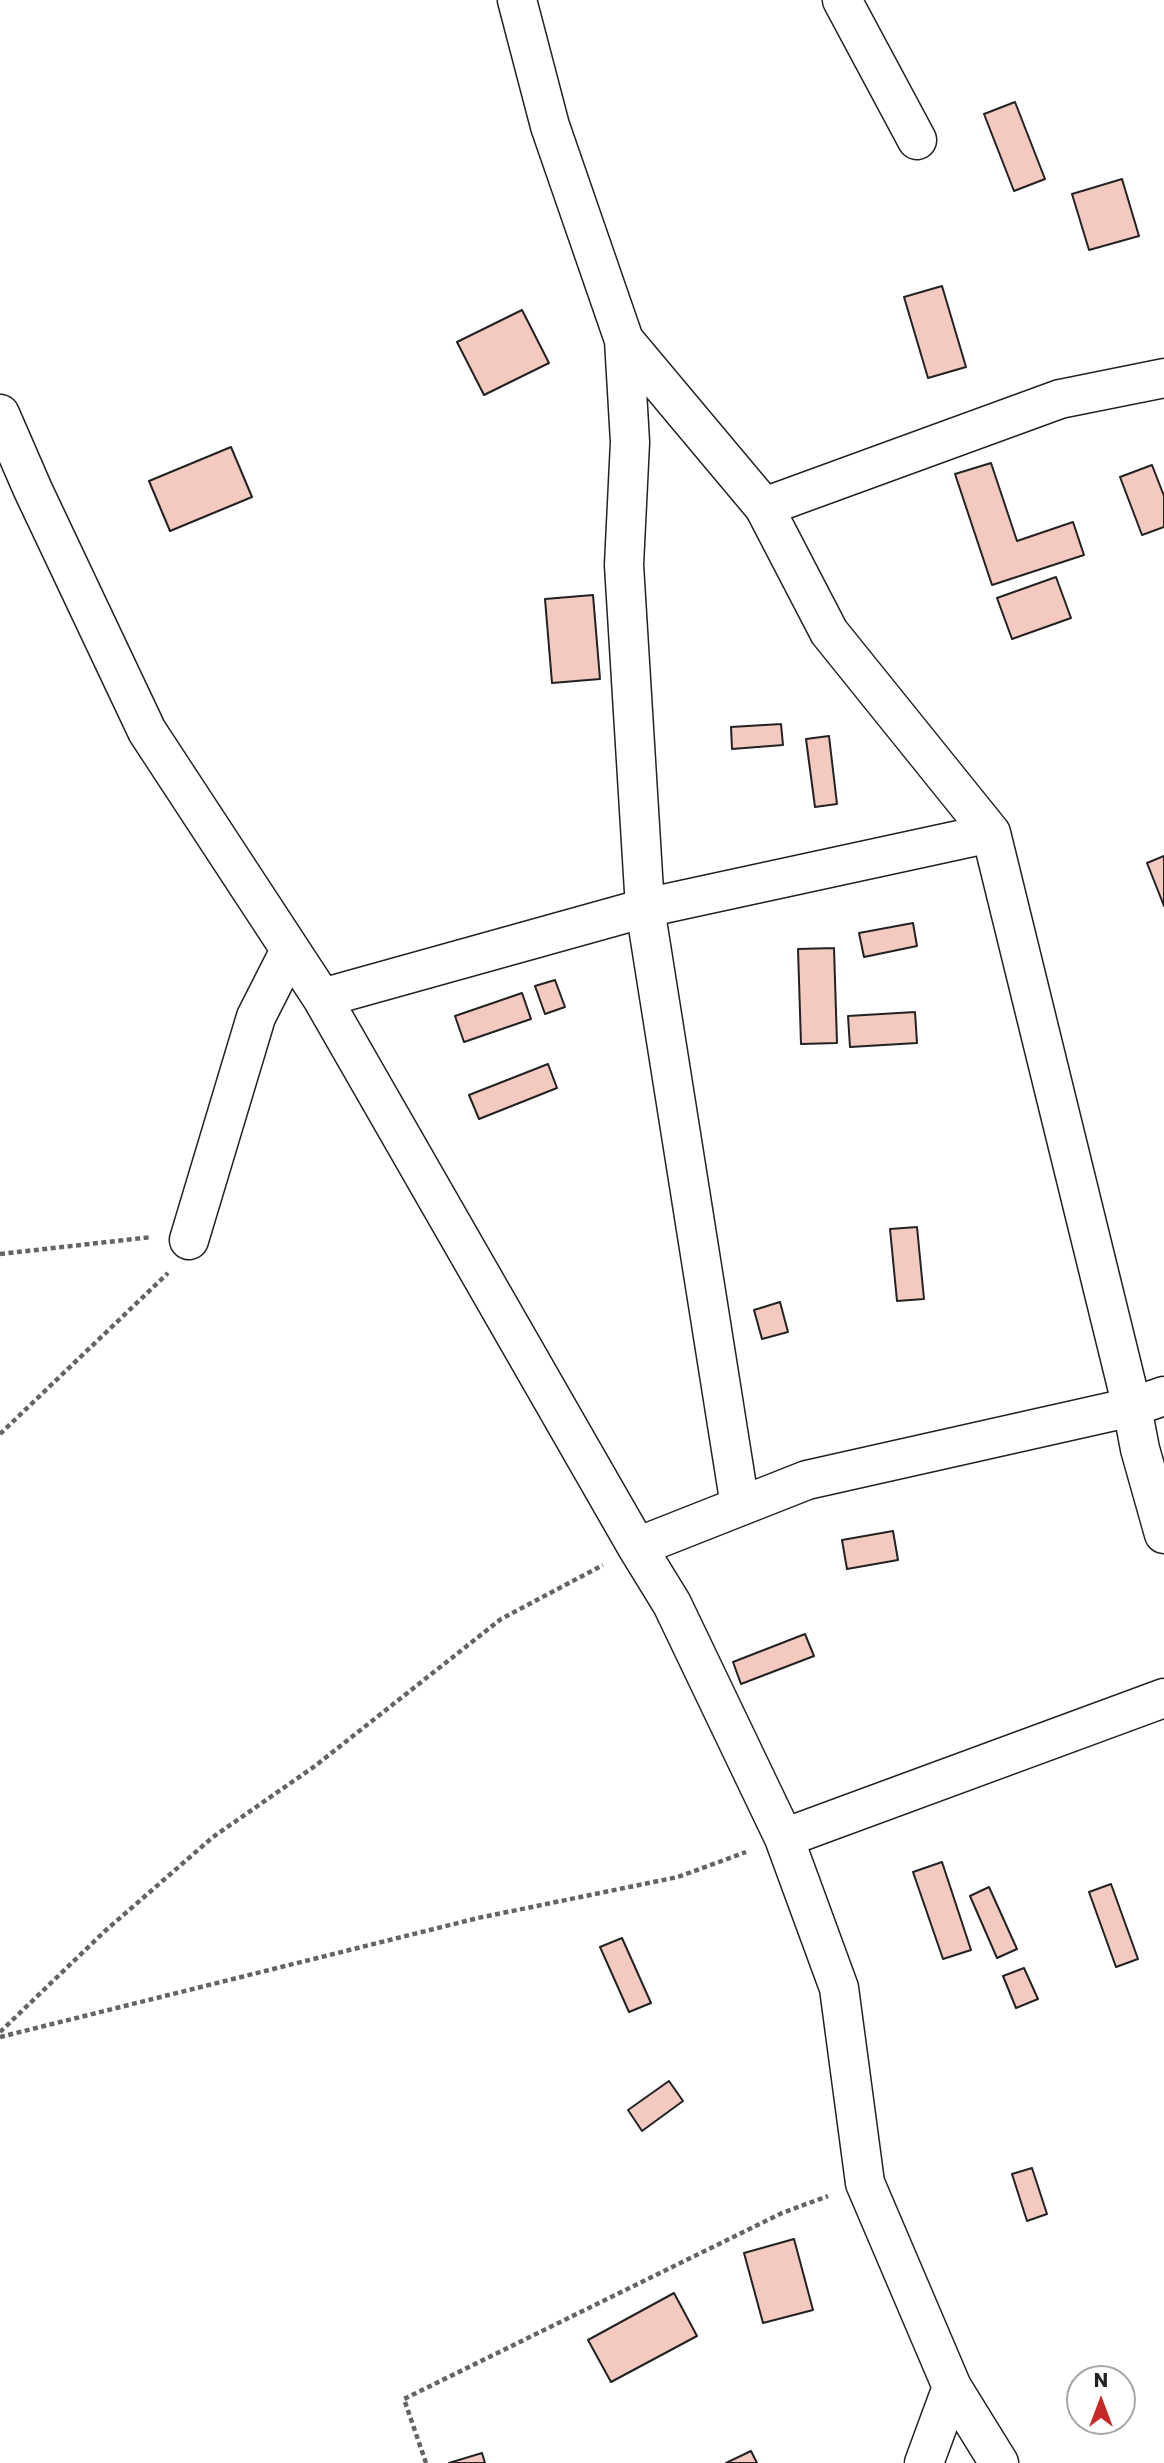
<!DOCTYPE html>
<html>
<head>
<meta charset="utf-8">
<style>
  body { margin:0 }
  #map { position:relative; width:1164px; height:2463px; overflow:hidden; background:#fff; font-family:Poppins,sans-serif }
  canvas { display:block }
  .north { position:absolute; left:1066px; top:2365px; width:70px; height:70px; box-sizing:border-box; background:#fff; border:2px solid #a7a7a7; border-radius:50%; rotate:0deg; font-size:19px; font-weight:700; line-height:28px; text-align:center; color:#222 }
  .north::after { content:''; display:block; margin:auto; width:24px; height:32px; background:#c62828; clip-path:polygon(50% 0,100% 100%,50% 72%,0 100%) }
</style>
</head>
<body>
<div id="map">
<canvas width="1164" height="2463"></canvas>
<div class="north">N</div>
</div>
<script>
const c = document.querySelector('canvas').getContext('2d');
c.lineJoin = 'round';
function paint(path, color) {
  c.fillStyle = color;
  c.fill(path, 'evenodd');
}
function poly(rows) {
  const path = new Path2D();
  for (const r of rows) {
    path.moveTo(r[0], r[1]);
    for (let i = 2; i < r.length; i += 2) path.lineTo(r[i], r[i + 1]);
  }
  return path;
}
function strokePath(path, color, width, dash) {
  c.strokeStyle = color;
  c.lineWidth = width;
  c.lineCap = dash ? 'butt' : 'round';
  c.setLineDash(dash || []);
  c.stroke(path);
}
const building = poly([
  [1015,102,1045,179,1014,191,984,114,1015,102],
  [1122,179,1139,236,1089,250,1072,194,1122,179],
  [942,286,966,367,928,378,904,297,942,286],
  [522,310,549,363,484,395,457,342,522,310],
  [231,447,252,497,170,531,149,481,231,447],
  [991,463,1017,541,1073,522,1084,555,992,585,955,474,991,463],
  [1152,465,1164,496,1164,527,1142,535,1120,477,1152,465],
  [1056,577,1071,618,1012,639,997,598,1056,577],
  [593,595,600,679,552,683,545,599,593,595],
  [781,724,783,745,732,749,731,727,781,724],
  [829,736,837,804,815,807,806,739,829,736],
  [1164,856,1164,906,1147,863,1164,856],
  [913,923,917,946,864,957,859,933,913,923],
  [834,948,837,1043,801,1044,798,949,834,948],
  [555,980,565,1007,545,1014,535,986,555,980],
  [522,993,531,1019,464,1042,455,1016,522,993],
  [915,1012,917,1043,850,1047,848,1016,915,1012],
  [548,1064,557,1088,479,1119,469,1095,548,1064],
  [917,1227,924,1299,897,1301,890,1229,917,1227],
  [780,1302,788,1332,762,1339,754,1310,780,1302],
  [893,1531,898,1560,847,1569,842,1540,893,1531],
  [805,1634,814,1656,741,1684,733,1662,805,1634],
  [942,1862,971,1950,943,1959,913,1872,942,1862],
  [1111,1884,1138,1959,1116,1967,1089,1892,1111,1884],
  [989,1887,1017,1949,997,1958,970,1896,989,1887],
  [622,1938,651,2003,629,2012,600,1947,622,1938],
  [1024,1968,1038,1999,1016,2008,1003,1976,1024,1968],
  [669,2081,683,2101,642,2131,628,2110,669,2081],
  [1032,2168,1047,2214,1027,2221,1012,2174,1032,2168],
  [794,2239,813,2310,763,2323,744,2253,794,2239],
  [674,2293,697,2336,611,2382,588,2340,674,2293],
  [751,2451,757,2463,726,2463,751,2451],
  [482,2453,485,2463,449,2463,482,2453]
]);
const path = poly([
  [0,1254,152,1237],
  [0,1434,168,1273],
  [0,2032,105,1931,213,1837,315,1766,501,1619,603,1565],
  [0,2037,478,1918,678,1877,746,1852],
  [426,2463,404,2399,782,2213,828,2196]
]);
const minor = poly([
  [517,0,550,126,624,340,630,442,624,565,645,908,740,1506],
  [842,0,917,140],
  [624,340,764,507,829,632,991,833,1132,1407,1140,1449,1164,1534],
  [0,414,33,490,147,731,322,998,637,1547,672,1604,784,1838,839,1988,865,2183,952,2387,999,2463],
  [764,507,1060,399,1164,378],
  [322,998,645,908,991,833],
  [189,1240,256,1017,290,950],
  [637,1547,807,1480,1132,1407,1164,1396],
  [784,1838,1164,1698],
  [924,2463,952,2387]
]);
paint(building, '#f3c9c0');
strokePath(building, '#222', 2);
strokePath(minor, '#222', 41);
strokePath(path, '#646464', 4.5, [5, 3.5]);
strokePath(minor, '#fff', 38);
</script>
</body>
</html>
